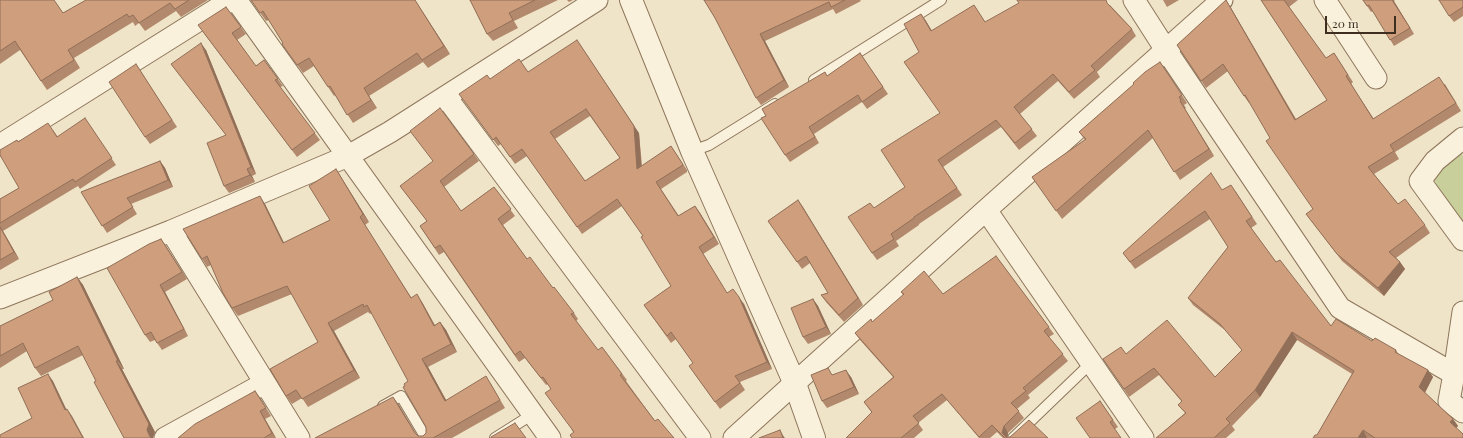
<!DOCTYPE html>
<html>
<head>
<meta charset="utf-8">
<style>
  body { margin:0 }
  #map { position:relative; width:1463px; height:438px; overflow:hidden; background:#f0e4c8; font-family:"Playfair Display",serif }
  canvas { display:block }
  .scale { position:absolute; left:1325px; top:16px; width:71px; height:18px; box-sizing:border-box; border:2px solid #3d2e20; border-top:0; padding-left:5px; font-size:12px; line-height:14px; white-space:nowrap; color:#3d2e20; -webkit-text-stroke:3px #f7eed8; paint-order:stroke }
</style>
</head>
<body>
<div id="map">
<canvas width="1463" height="438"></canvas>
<div class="scale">20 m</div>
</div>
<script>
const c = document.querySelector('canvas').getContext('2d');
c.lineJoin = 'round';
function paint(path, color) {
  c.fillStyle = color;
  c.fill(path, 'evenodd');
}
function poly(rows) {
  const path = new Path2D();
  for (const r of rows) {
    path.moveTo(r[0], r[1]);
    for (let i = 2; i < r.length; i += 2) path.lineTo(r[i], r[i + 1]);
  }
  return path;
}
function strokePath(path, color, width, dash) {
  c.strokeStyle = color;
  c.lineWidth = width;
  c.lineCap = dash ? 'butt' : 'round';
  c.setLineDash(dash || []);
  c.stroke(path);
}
const green = poly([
  [1459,150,1463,156,1463,223,1438,191,1434,177]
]);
const service = poly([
  [814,80,941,0],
  [692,151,709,145,775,104],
  [383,406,401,396,426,438],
  [495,438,533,414],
  [1013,438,1091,363]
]);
const minor = poly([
  [236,0,550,438],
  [1134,0,1166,50,1340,308,1454,374,1449,401,1463,412],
  [1325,0,1376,78],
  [446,97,700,438],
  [1463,138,1435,161,1420,181,1463,240],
  [0,145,231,0],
  [986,210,1143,438],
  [171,231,299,438],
  [0,298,171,231,348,156,390,132,597,0],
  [1454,374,1463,312],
  [165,438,265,383],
  [734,438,986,210,1222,0]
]);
const tertiary = poly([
  [631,0,692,151,795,384,814,438]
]);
const wall = poly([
  [0,0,63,13,86,0,208,0,181,17,176,11,145,31,139,23,135,26,133,22,74,58,80,68,47,90,20,50,0,64],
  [251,0,415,0,450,54,428,68,423,62,369,96,377,108,353,123,335,95,334,96,314,66,303,73,282,44,283,43,269,20,266,21],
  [470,0,558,0,514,21,518,28,493,41,487,34],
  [567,0,573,0,569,2],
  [704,0,860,0,861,1,836,14,833,9,765,41,789,87,761,105,756,98,715,18],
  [1163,0,1179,0,1167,7],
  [1226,0,1231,8,1296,119,1327,100,1261,0,1298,0,1289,7,1326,58,1334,53,1353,82,1351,84,1374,119,1445,84,1461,111,1395,152,1399,159,1374,174,1398,204,1425,225,1430,233,1396,258,1400,262,1405,269,1384,296,1342,261,1306,214,1313,209,1250,103,1249,103,1244,96,1228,71,1206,88,1177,45],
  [1363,0,1395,0,1394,1,1414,34,1394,46,1373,11,1371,12],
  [1463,0,1463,16,1454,22,1449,16],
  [974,5,985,22,1110,5,1132,29,1136,36,1097,72,1100,77,1074,99,1058,81,1020,114,1037,136,1019,150,1001,127,943,167,962,195,919,224,919,225,896,241,899,246,877,260,872,253,874,208,905,187,940,113,919,52,921,14,926,21,932,31],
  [226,7,246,34,237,40,256,66,264,60,283,86,280,87,320,140,297,157,203,32],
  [206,50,256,174,252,176,255,182,229,193,224,186,226,135,171,64],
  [860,53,888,94,867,109,862,102,814,134,819,143,790,162,785,155,828,76],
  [1160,62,1187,103,1184,105,1186,108,1185,109,1214,156,1180,180,1153,138,1062,219,1032,177,1085,140,1079,132],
  [136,64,177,127,150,144,145,137],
  [528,72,639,133,642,166,671,146,687,170,687,172,661,189,679,216,695,206,700,213,719,244,703,254,727,293,744,304,772,369,740,382,745,390,720,409,694,373,693,363,676,339,671,343,644,305,671,286,643,236,622,206,582,234,527,156,515,164,501,144,498,146,464,101],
  [590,116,620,158,585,181,555,139],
  [85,118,116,165,80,189,78,186,3,231,19,259,0,270,0,199,19,188,18,141,53,130,58,137],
  [474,154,479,161,444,187,461,211,494,187,515,216,503,225,527,259,574,313,578,319,576,321,598,350,602,347,627,380,626,381,655,421,674,438,573,432,551,389,548,384,546,385,525,358,519,362,444,252,439,255,420,226,427,221,400,186],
  [160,161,165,168,173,187,131,204,137,214,107,233,81,192],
  [336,169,341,177,369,222,365,225,411,297,422,302,435,325,440,322,446,330,457,352,428,367,446,400,491,384,505,408,452,438,315,438,399,405,417,435,418,436,423,436,426,433,426,427,405,386,408,381,372,313,370,314,368,312,334,331,360,378,308,407,302,398,292,404,286,396,318,342,292,294,238,316,232,308,211,265,207,267,202,259,265,204,284,243,330,220],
  [1222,190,1236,192,1257,224,1251,228,1276,262,1331,326,1396,350,1399,355,1428,370,1433,377,1425,393,1453,419,1458,426,1456,428,1463,438,1313,438,1317,435,1352,374,1297,340,1260,397,1232,426,1235,430,1226,438,1156,438,1185,413,1178,405,1182,402,1159,375,1129,397,1103,359,1126,354,1215,377,1242,350,1226,331,1193,305,1188,298,1228,247,1210,219,1135,269,1123,253],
  [798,200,863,305,844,322,826,302,821,295,828,293,810,263,802,269,768,221],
  [161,239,187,279,165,292,188,336,162,350,155,340,150,342,145,335],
  [996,256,1054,334,1049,337,1068,361,1028,395,1030,398,1017,409,1024,418,1008,433,1008,437,1048,438,1003,438,997,432,990,438,979,438,947,400,918,423,923,430,914,438,846,438,872,413,864,402,893,377,860,340,855,333,873,322,903,295,901,292,943,294],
  [77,277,83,285,124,369,122,369,155,432,96,381,83,355,41,376,35,368,27,351,0,368,0,326,53,300],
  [813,299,818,306,831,334,808,344,803,337],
  [833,375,851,377,859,394,827,408,822,401],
  [255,391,271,416,265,419,276,438,178,438],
  [1100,401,1118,427,1115,429,1090,438]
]);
const shadedWall = poly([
  [415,0,450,54,444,46],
  [1226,0,1231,8,1300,127,1295,120],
  [1392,0,1393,0,1414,34,1410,28],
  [921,14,926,21,936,38,931,31],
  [760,34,765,41,789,87,784,80],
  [577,40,639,133,642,176,637,169],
  [201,43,206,50,256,174,251,167],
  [364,88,369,96,377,108,371,100],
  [1180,101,1185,109,1214,156,1209,149],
  [160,161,165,168,173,187,168,180],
  [247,169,252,176,255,182,250,175],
  [336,169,341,177,369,222,363,214],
  [260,196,265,204,288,251,283,243],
  [798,200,803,207,863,305,858,298],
  [695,206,700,213,719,244,714,237],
  [0,226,3,231,19,259,14,252],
  [161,239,166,246,187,279,182,272],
  [1400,262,1405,269,1384,296,1378,288],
  [77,277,83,285,124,369,118,361],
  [160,285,165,292,188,336,184,329],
  [417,294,422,302,439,334,434,326],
  [739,297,744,304,772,369,767,362],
  [813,299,818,306,831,334,826,327],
  [440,322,446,330,457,352,451,344],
  [328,323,334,331,360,378,354,370],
  [1292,332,1297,340,1260,397,1255,390],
  [422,359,428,367,451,409,445,401],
  [116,361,122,369,155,432,153,438,151,438,149,435],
  [846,370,851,377,859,394,854,387],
  [1428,370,1433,377,1424,394,1419,387],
  [48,374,53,381,70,417,65,410],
  [255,391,261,399,271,416,266,408],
  [393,397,399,405,418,438,415,433],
  [67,409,72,416,84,438,83,438],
  [260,411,265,419,276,438,272,433],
  [1453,419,1458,426,1455,429,1450,422],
  [1004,426,1008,433,1007,438,1002,433],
  [780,430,784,437,785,438,783,438],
  [1363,430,1367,438,1358,438]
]);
const building = poly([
  [0,0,54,0,63,13,86,0,189,0,175,9,170,3,139,23,133,15,129,17,127,14,68,50,74,60,41,81,15,41,0,51,0,0],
  [251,0,415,0,444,46,422,60,417,53,364,88,371,100,347,115,330,86,328,87,309,58,297,65,282,44,283,43,263,11,260,13,251,0],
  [470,0,535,0,509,13,513,20,487,34,470,0],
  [704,0,845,0,831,7,829,2,760,34,784,80,756,98,715,18,704,0],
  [1017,0,1106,0,1107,3,1132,29,1091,66,1095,70,1069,92,1053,74,1014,107,1032,129,1015,143,996,120,938,160,957,188,914,217,914,218,891,234,894,239,872,253,848,217,870,203,874,208,905,187,881,150,940,113,904,62,919,52,904,24,921,14,931,31,974,5,985,22,1019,3,1017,0],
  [1226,0,1295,120,1327,100,1261,0,1284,0,1326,58,1334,53,1348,75,1346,76,1373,119,1439,77,1456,103,1390,145,1394,151,1368,167,1398,204,1405,199,1425,225,1389,252,1400,262,1378,288,1337,254,1306,214,1313,209,1266,141,1270,138,1245,95,1244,96,1223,64,1201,81,1177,45,1226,0],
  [1363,0,1392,0,1410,28,1390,40,1369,5,1367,6,1363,0],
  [1439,0,1463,0,1463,7,1449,16,1439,0],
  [226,7,241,27,232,33,256,66,264,60,278,79,275,80,315,133,292,150,198,25,226,7],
  [577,40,634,126,637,169,671,146,682,163,683,165,656,182,678,216,695,206,714,237,699,247,727,293,733,289,739,297,767,362,735,376,740,383,715,402,689,366,693,363,671,332,667,336,644,305,671,286,641,237,643,236,617,199,577,227,522,149,510,157,496,137,493,140,459,94,487,75,490,79,519,59,528,72,577,40],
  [586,109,620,158,585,181,550,132,586,109],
  [201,43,251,167,247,169,250,175,224,186,207,143,226,135,171,64,201,43],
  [860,53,883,87,862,102,858,95,809,127,815,137,785,155,761,118,766,116,762,109,825,72,827,76,860,53],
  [1160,62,1182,95,1179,97,1181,100,1180,101,1209,149,1174,172,1148,130,1056,211,1032,177,1086,139,1079,132,1134,84,1133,83,1145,72,1160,62],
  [136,64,172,120,145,137,109,82,136,64],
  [440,108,474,154,440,181,461,211,494,187,511,209,498,219,527,259,530,257,553,288,554,287,574,313,571,314,598,350,602,347,622,374,620,375,655,421,658,419,674,438,572,438,570,435,574,432,545,393,551,389,543,377,541,378,520,351,515,355,440,245,435,248,420,226,427,221,400,186,433,161,410,131,440,108],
  [85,118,112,158,75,182,73,179,0,223,0,199,19,188,0,155,0,150,17,140,18,142,48,123,57,137,85,118],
  [160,161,168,180,127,198,133,207,102,226,81,192,160,161],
  [336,169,363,214,360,217,411,298,417,294,434,326,440,322,451,344,422,359,445,401,486,376,500,400,433,438,315,438,393,397,415,433,418,436,423,436,426,433,426,427,403,387,405,386,404,384,408,381,367,305,364,307,363,304,328,323,354,370,302,399,296,390,286,396,270,369,318,342,287,286,232,308,223,293,207,256,202,259,183,229,260,196,283,243,330,220,309,186,336,169],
  [1211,173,1222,190,1231,185,1252,217,1246,221,1276,262,1280,260,1331,326,1336,319,1372,341,1375,338,1396,350,1395,352,1428,370,1419,387,1453,419,1450,422,1463,434,1463,438,1375,438,1363,430,1358,438,1313,438,1315,435,1317,435,1354,371,1292,332,1255,390,1226,419,1230,423,1214,438,1156,438,1186,413,1178,405,1182,401,1154,368,1124,389,1103,359,1121,347,1126,354,1167,320,1215,377,1242,350,1220,324,1188,298,1228,247,1205,211,1130,262,1123,253,1211,173],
  [798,200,858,298,839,315,821,295,828,293,806,256,797,262,768,221,798,200],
  [0,227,14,252,0,260,0,227],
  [161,239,182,272,160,285,184,329,157,343,151,332,145,335,107,268,149,244,161,239],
  [996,256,1049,327,1044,331,1063,354,1023,388,1026,391,1011,403,1019,411,1004,426,1002,433,1006,437,1010,437,1029,420,1048,438,1005,438,992,425,979,437,942,394,913,416,919,423,901,438,846,438,872,412,864,402,894,377,855,333,871,319,872,322,904,294,901,292,924,271,943,294,996,256],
  [77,277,118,361,116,361,149,424,147,430,149,435,151,438,124,438,94,382,96,381,78,346,35,368,23,343,0,356,0,326,53,300,49,292,77,277],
  [813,299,826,327,803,337,791,308,813,299],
  [828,368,832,375,846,370,854,387,822,401,811,375,828,368],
  [48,374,65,410,67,409,83,438,0,438,0,435,32,418,18,388,48,374],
  [255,391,266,408,260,411,272,433,264,438,178,438,195,424,255,391],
  [1100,401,1113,420,1110,422,1121,438,1090,438,1076,418,1100,401],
  [515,423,526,438,491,438,491,437,515,423],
  [780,430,783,438,759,438,780,430]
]);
paint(green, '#c9cf9b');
strokePath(service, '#8d765c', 12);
strokePath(minor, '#8d765c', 23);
strokePath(tertiary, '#8d765c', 24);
strokePath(service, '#faf1dc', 10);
strokePath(minor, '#faf1dc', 21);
strokePath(tertiary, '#faf1dc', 22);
paint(wall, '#b2896c');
paint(shadedWall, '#916f58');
paint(building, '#cf9f7d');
strokePath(building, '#916f58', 1);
</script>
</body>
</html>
